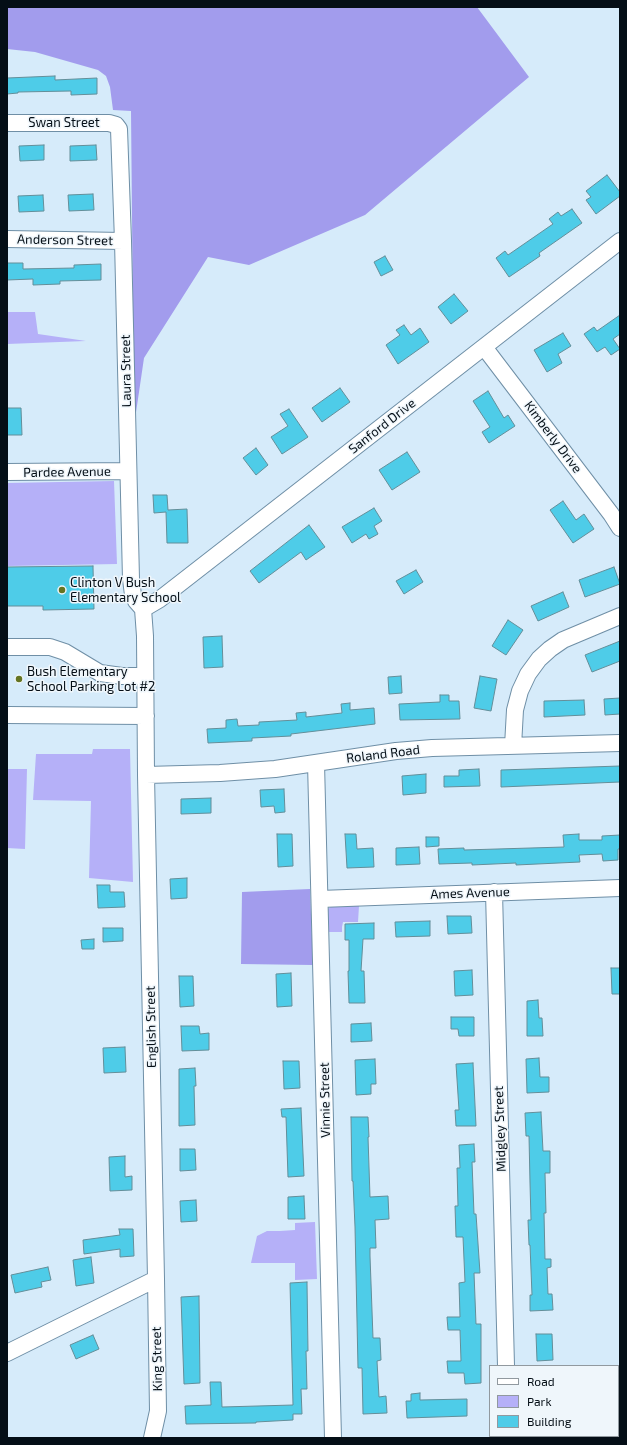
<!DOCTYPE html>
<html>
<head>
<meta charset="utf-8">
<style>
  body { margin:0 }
  #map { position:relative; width:627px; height:1445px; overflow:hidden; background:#d6ebfa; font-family:"Exo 2",sans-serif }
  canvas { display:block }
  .frame { position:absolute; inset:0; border:8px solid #040e16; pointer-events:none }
  .legend { position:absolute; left:489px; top:1365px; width:130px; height:72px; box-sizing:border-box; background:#eff6fb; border:1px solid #91999f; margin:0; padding:5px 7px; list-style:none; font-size:12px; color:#040e16 }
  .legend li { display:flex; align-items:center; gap:8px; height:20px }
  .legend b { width:20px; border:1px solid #91999f }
</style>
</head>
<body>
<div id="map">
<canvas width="627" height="1445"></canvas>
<div class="frame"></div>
<ul class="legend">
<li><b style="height:5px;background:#fff"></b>Road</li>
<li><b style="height:11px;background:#b5b0f8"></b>Park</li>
<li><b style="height:11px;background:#4ecce8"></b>Building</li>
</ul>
</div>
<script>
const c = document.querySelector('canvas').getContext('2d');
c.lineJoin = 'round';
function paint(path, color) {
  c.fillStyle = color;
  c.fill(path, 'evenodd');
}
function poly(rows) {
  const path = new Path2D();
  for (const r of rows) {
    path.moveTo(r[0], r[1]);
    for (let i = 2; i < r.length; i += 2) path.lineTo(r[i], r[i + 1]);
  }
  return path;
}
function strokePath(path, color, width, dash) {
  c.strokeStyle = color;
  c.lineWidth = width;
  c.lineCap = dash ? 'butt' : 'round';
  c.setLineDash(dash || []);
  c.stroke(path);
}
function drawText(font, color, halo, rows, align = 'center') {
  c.font = font + ' "Exo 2",sans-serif';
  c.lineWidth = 3;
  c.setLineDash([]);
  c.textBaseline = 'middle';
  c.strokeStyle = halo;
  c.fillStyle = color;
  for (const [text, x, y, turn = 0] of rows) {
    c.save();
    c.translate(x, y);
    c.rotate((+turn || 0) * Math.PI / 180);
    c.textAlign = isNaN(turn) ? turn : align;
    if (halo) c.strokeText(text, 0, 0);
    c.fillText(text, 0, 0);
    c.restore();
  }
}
const green = poly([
  [7,312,35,312,38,334,86,341,7,344],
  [114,481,117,564,7,566,7,483],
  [93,749,130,749,133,882,89,878,91,801,33,800,36,754,92,754],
  [7,769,27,769,25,849,7,848],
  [332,906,359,906,358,922,343,922,342,927,342,932,327,932,327,910,329,908],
  [315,1222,317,1279,295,1280,295,1263,251,1263,257,1236,267,1231,280,1231,295,1230,295,1223]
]);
const forest = poly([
  [7,7,477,7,529,77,365,215,249,265,208,257,144,358,134,426,131,111,113,110,110,87,106,76,98,70,35,52,7,49],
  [310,889,313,965,241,964,242,892]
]);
const building = poly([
  [55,76,55,80,97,78,97,94,71,95,71,91,18,92,18,93,7,94,7,78,55,76],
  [44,145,44,160,20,161,19,146,44,145],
  [96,145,97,160,70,161,70,146,96,145],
  [607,175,620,192,620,196,596,214,586,200,591,197,586,191,607,175],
  [93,194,94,210,69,211,68,195,93,194],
  [43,195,44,211,19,212,18,196,43,195],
  [572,209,582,223,539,253,540,256,509,277,496,258,505,251,508,255,553,224,549,219,558,212,561,216,572,209],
  [385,256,393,270,381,276,374,262,385,256],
  [7,263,23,263,23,269,74,268,74,265,101,264,101,280,60,281,60,284,33,285,33,279,7,280,7,263],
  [454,294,468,311,451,324,438,307,454,294],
  [620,315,620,334,613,339,620,349,611,355,605,347,597,352,584,334,594,327,597,331,620,315],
  [404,325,411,335,420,328,429,342,398,364,386,345,400,335,396,330,404,325],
  [563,333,571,346,558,354,562,363,547,372,534,350,563,333],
  [340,388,350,402,322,422,312,408,340,388],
  [488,391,504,418,508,415,515,426,489,443,482,432,490,427,473,401,488,391],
  [7,408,21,408,22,435,7,435,7,408],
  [289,409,308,437,282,454,271,437,288,426,280,414,289,409],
  [256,448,268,465,256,475,243,458,256,448],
  [407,452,420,472,392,490,379,470,407,452],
  [153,495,167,495,168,510,187,509,188,543,167,543,166,512,154,513,153,495],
  [563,501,576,520,584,514,594,529,573,543,550,510,563,501],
  [374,508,382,521,374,526,378,534,369,539,366,534,352,543,342,527,374,508],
  [309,525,325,547,306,560,301,552,259,583,250,571,309,525],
  [93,566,94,609,43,610,43,606,7,606,7,567,93,566],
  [614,567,620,584,585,597,579,580,614,567],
  [416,570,423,582,404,594,396,581,416,570],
  [563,592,569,607,538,621,531,606,563,592],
  [508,620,523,630,506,655,492,646,508,620],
  [222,636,223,667,204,668,203,637,222,636],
  [620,641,620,661,592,672,585,655,620,641],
  [401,676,402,693,389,694,388,677,401,676],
  [480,676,497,679,491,711,474,708,480,676],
  [440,695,449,695,449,701,459,701,460,719,400,720,399,704,440,702,440,695],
  [620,698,620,714,605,715,604,699,620,698],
  [584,700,585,715,544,717,544,701,584,700],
  [350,703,350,710,374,708,375,724,291,734,291,736,252,738,252,741,208,743,207,729,226,728,226,720,237,719,238,726,259,725,259,722,297,720,296,713,306,712,306,717,342,713,341,704,350,703],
  [620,766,620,782,501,787,501,770,620,766],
  [479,769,480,786,444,787,444,776,459,776,459,770,479,769],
  [426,774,426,793,403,795,402,776,426,774],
  [284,789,285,812,275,813,274,806,261,807,260,790,284,789],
  [211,798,211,813,181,814,181,799,211,798],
  [277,834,292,834,293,866,278,867,277,834],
  [345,834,356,834,357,849,373,848,374,867,347,868,345,834],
  [579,834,579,840,602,840,602,836,620,835,620,849,618,849,618,860,603,861,602,854,579,855,580,862,516,865,516,863,472,865,472,863,439,864,438,849,464,848,464,850,564,847,563,835,579,834],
  [426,837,439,837,439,846,426,847,426,837],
  [419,847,420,864,396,865,396,848,419,847],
  [187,878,187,898,171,899,170,879,187,878],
  [97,885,110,885,110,892,124,892,125,907,98,908,97,885],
  [447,916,471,916,472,933,448,934,447,916],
  [430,921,430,936,396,937,395,922,430,921],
  [374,923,374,939,363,939,361,971,364,971,365,1003,349,1003,348,971,349,971,349,940,345,940,345,924,374,923],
  [103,928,123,928,123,941,103,942,103,928],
  [94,939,94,949,82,949,81,940,94,939],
  [611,968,620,968,620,994,612,994,611,968],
  [472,970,473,995,455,996,454,971,472,970],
  [291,973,292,1006,277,1007,276,974,291,973],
  [179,976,193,976,194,1006,180,1007,179,976],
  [538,1000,539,1018,542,1018,543,1036,527,1036,527,1001,538,1000],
  [451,1017,474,1017,474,1036,459,1036,458,1029,451,1029,451,1017],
  [371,1023,372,1041,351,1042,351,1024,371,1023],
  [181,1026,199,1026,200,1034,209,1033,209,1050,182,1051,181,1026],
  [125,1047,126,1072,104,1073,103,1048,125,1047],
  [539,1058,540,1077,549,1077,549,1092,527,1093,526,1059,539,1058],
  [375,1059,376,1084,371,1084,371,1094,356,1095,355,1060,375,1059],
  [283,1061,299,1061,300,1088,284,1089,283,1061],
  [473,1063,476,1126,456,1126,455,1110,459,1110,456,1064,473,1063],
  [195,1068,196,1086,194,1086,195,1125,179,1126,179,1069,195,1068],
  [301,1108,304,1176,288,1177,286,1117,282,1117,281,1109,301,1108],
  [541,1112,543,1151,550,1151,550,1173,545,1173,546,1213,544,1213,545,1259,551,1259,551,1267,547,1268,548,1294,552,1294,553,1310,530,1311,530,1295,532,1295,530,1245,529,1245,528,1220,531,1220,530,1183,529,1136,526,1136,525,1113,541,1112],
  [351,1117,368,1117,369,1137,368,1137,370,1197,388,1196,389,1219,375,1220,376,1248,370,1248,370,1256,373,1338,380,1338,381,1360,377,1361,379,1397,386,1396,387,1413,363,1414,362,1368,358,1368,355,1227,353,1181,352,1181,351,1117],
  [474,1144,475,1162,472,1162,474,1214,476,1214,480,1273,474,1273,476,1324,481,1324,481,1383,465,1384,464,1373,448,1373,447,1361,461,1361,460,1330,448,1330,447,1317,460,1317,459,1283,465,1282,463,1237,456,1237,455,1206,458,1206,457,1168,460,1168,459,1145,474,1144],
  [180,1149,195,1149,196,1170,180,1171,180,1149],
  [125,1156,125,1177,132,1176,132,1190,110,1191,109,1157,125,1156],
  [304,1196,305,1219,288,1219,288,1197,304,1196],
  [196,1200,197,1221,181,1222,180,1201,196,1200],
  [119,1229,133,1229,134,1256,120,1257,120,1249,84,1254,83,1240,120,1235,119,1229],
  [91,1257,94,1283,76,1286,73,1260,91,1257],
  [48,1267,51,1280,41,1282,42,1287,15,1293,11,1275,48,1267],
  [307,1282,308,1351,306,1351,307,1389,301,1389,302,1414,293,1414,293,1420,256,1422,256,1423,186,1424,185,1406,211,1405,210,1382,221,1382,222,1407,293,1405,290,1283,307,1282],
  [199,1296,200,1383,184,1384,181,1297,199,1296],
  [536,1334,552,1334,553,1360,537,1361,536,1334],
  [93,1335,99,1349,76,1359,70,1345,93,1335],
  [420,1393,420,1400,467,1399,467,1416,407,1418,406,1401,411,1401,411,1394,420,1393]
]);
const minor = poly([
  [7,123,109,123,116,125,119,129,123,241,131,579,133,595,136,601,143,609],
  [7,239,123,241],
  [484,347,611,514,620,528],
  [7,472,128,471],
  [143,609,160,599,620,241],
  [7,647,50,647,65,652,100,673,122,676,145,676],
  [7,715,146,716],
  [513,746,515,710,520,691,528,674,539,659,550,649,563,640,620,616],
  [316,763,333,1438],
  [146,775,220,773,275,769,396,751,432,748,620,743],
  [494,892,506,1366],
  [320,899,620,888],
  [7,1353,156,1279,146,775,145,636,143,609],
  [508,1436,508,1438],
  [152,1438,158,1411,156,1279],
  [596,1438,620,1437]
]);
const markers = [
  [62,590,4,"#647422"],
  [19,679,4,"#647422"]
];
const streetNames = [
  ["Swan Street",64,123],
  ["Anderson Street",65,240,1],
  ["Laura Street",126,371,-91],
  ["Sanford Drive",382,426,-38],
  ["Kimberly Drive",553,437,53],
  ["Pardee Avenue",67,472,-1],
  ["Roland Road",383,754,-7],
  ["Ames Avenue",470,893,-2],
  ["English Street",151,1027,-91],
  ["Vinnie Street",325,1100,-91],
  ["Midgley Street",500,1129,-92],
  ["King Street",157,1359,-91]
];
const poiNames = [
  ["Clinton V Bush",70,583],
  ["Elementary School",70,598],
  ["Bush Elementary",27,672],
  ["School Parking Lot #2",27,687]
];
paint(green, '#b5b0f8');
paint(forest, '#a29ced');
paint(building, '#4ecce8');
strokePath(building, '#638e99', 1);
strokePath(minor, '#6f8fa6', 18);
strokePath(minor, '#fff', 16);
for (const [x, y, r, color] of markers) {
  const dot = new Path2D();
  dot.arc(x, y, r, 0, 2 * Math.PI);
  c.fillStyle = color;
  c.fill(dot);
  strokePath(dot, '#eff6fb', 1.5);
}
drawText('13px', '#040e16', '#eff6fb', streetNames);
drawText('13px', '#040e16', '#eff6fb', poiNames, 'left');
</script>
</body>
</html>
